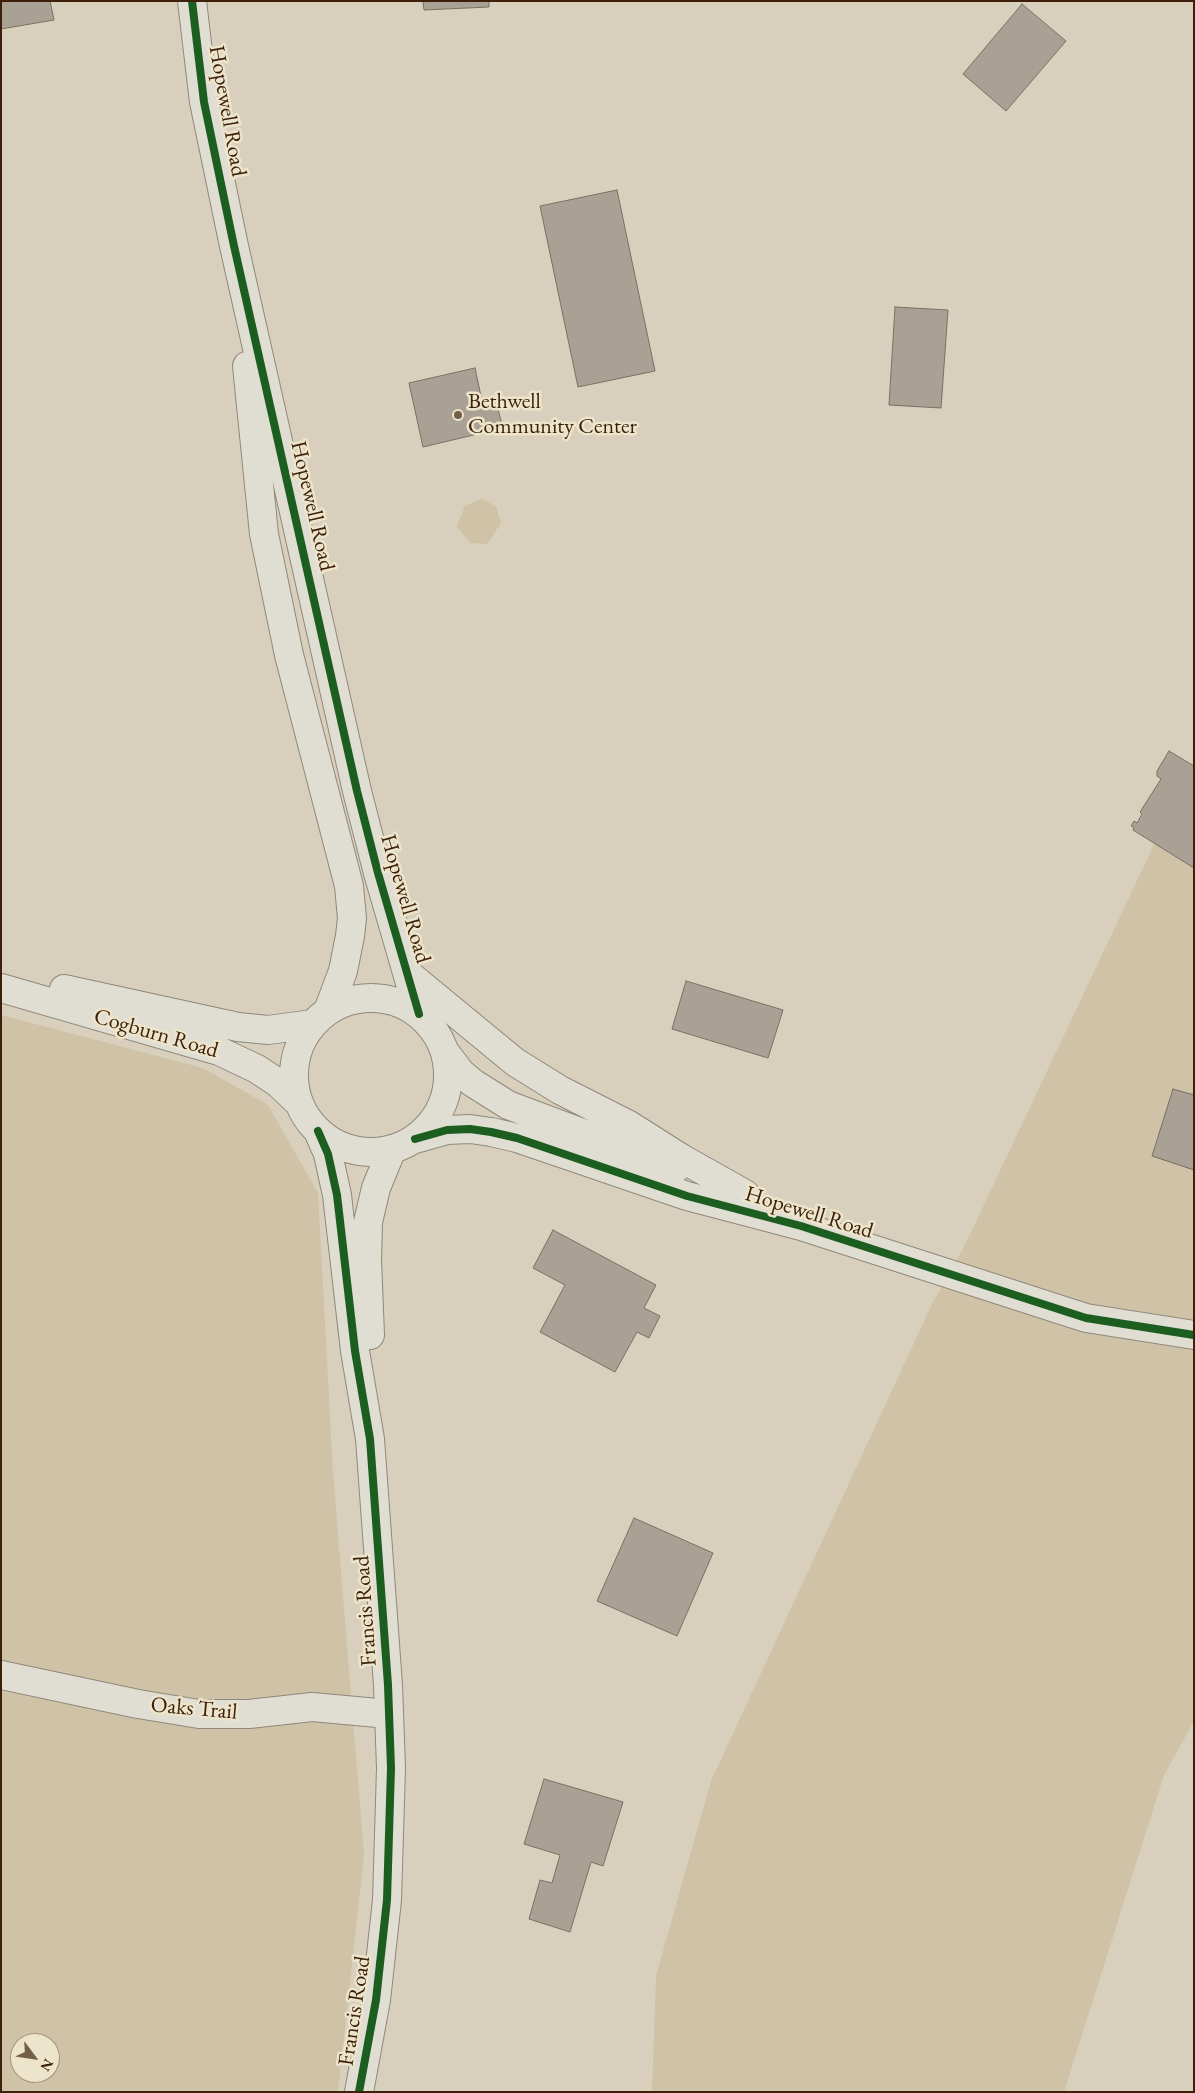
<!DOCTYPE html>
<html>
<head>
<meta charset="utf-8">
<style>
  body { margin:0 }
  #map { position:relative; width:1195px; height:2093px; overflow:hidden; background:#d8d0bc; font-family:"EB Garamond",serif }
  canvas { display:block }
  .frame { position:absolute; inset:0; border:2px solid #3d200a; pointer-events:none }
  .north { position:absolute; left:10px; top:2033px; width:50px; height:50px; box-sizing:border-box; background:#ede4cc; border:1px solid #a7967e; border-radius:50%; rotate:121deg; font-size:14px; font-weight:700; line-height:20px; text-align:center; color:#3d200a }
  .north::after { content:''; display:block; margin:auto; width:18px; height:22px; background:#735e48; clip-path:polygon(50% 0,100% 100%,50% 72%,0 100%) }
</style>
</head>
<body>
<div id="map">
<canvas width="1195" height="2093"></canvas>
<div class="frame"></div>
<div class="north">N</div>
</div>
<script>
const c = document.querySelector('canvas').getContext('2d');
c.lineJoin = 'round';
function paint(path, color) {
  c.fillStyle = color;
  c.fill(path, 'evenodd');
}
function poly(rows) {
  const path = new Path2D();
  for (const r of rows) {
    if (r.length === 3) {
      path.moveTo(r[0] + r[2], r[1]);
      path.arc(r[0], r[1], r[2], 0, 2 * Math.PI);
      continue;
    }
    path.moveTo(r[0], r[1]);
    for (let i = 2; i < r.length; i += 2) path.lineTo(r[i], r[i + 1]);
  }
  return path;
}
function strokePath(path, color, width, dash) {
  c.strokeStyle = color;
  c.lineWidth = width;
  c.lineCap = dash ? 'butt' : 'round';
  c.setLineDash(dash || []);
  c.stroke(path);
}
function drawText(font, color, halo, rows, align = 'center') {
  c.font = font + ' "EB Garamond",serif';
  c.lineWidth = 5;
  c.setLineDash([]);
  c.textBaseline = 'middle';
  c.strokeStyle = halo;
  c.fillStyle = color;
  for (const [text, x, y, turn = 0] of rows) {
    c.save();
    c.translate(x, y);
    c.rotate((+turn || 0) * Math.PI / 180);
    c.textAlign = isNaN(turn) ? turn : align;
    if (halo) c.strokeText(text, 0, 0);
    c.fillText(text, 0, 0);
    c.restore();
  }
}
const green = poly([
  [481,499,496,506,501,523,487,544,470,543,457,526,465,506],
  [1194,760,1194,1721,1164,1775,1064,2092,652,2092,656,1976,711,1781,932,1304,964,1247],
  [1,1015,203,1068,268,1105,318,1193,333,1473,364,1855,338,2092,1,2092],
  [20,2043,50,2043,50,2073,20,2073]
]);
const building = poly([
  [1,1,50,1,54,20,1,29,1,1],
  [423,1,489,1,489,7,424,10,423,1],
  [1022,4,1066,41,1006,111,963,74,1022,4],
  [617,190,655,371,578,387,540,206,617,190],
  [895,307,948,310,941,408,889,405,895,307],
  [475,368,482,401,495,398,503,428,423,447,409,383,475,368],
  [1169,751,1194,766,1194,868,1133,830,1134,827,1131,826,1134,821,1137,823,1142,814,1140,812,1161,779,1157,776,1157,771,1169,751],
  [686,981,783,1010,768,1058,672,1029,686,981],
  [1173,1089,1194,1095,1194,1170,1152,1156,1173,1089],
  [553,1230,656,1285,644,1308,660,1316,649,1338,637,1332,615,1372,540,1332,565,1285,533,1268,553,1230],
  [634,1518,713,1553,677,1636,597,1601,634,1518],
  [544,1779,623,1802,603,1866,591,1862,570,1932,529,1919,540,1880,552,1883,560,1855,524,1844,544,1779]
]);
const minor = poly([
  [1,1675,138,1704,199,1714,249,1714,312,1707,389,1714]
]);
const tertiary = poly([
  [192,1,204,102,234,246,357,791,378,873,419,1014],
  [247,366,264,534,289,655,349,886,352,918,350,936,343,971,328,1011],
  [407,973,515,1062,560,1090,629,1125,681,1158,745,1194],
  [1,988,219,1051,257,1069,278,1083,299,1103],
  [64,989,238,1027,268,1030,313,1024],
  [371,1075,77],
  [445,1052,461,1073,473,1083,508,1105,676,1168],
  [318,1131,328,1154,337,1195,355,1351,370,1439,388,1685,391,1768,387,1900,376,2000,359,2092],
  [415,1139,447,1130,470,1129,491,1132,517,1138,687,1196,801,1226,1086,1318,1194,1335],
  [370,1335,367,1260,368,1222,376,1188,392,1149]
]);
const cycleway = poly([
  [192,1,204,102,234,246,357,791,378,873,419,1014],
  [318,1131,328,1154,337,1195,355,1351,370,1439,388,1685,391,1768,387,1900,376,2000,359,2092],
  [415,1139,447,1130,470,1129,491,1132,517,1138,687,1196,801,1226,1086,1318,1194,1335]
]);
const markers = [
  [458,415,5,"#735e48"]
];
const streetNames = [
  ["Hopewell Road",227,111,80],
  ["Hopewell Road",312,506,77],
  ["Hopewell Road",405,899,74],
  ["Cogburn Road",156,1034,16],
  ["Hopewell Road",809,1213,17],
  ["Francis Road",366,1611,-94],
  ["Oaks Trail",194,1709,5],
  ["Francis Road",355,2011,-81]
];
const poiNames = [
  ["Bethwell",468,402],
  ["Community Center",468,427]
];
paint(green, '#cfc2a7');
paint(building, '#a9a193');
strokePath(building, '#797063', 1);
strokePath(minor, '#90887a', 30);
strokePath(tertiary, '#90887a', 30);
strokePath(minor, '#e0ddd3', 28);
strokePath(tertiary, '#e0ddd3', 28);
strokePath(cycleway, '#1b5e20', 8);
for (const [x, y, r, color] of markers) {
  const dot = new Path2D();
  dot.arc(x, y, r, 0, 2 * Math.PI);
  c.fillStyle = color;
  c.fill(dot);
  strokePath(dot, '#ede4cc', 2);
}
drawText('22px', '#3d200a', '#ede4cc', streetNames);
drawText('22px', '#3d200a', '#ede4cc', poiNames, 'left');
</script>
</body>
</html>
